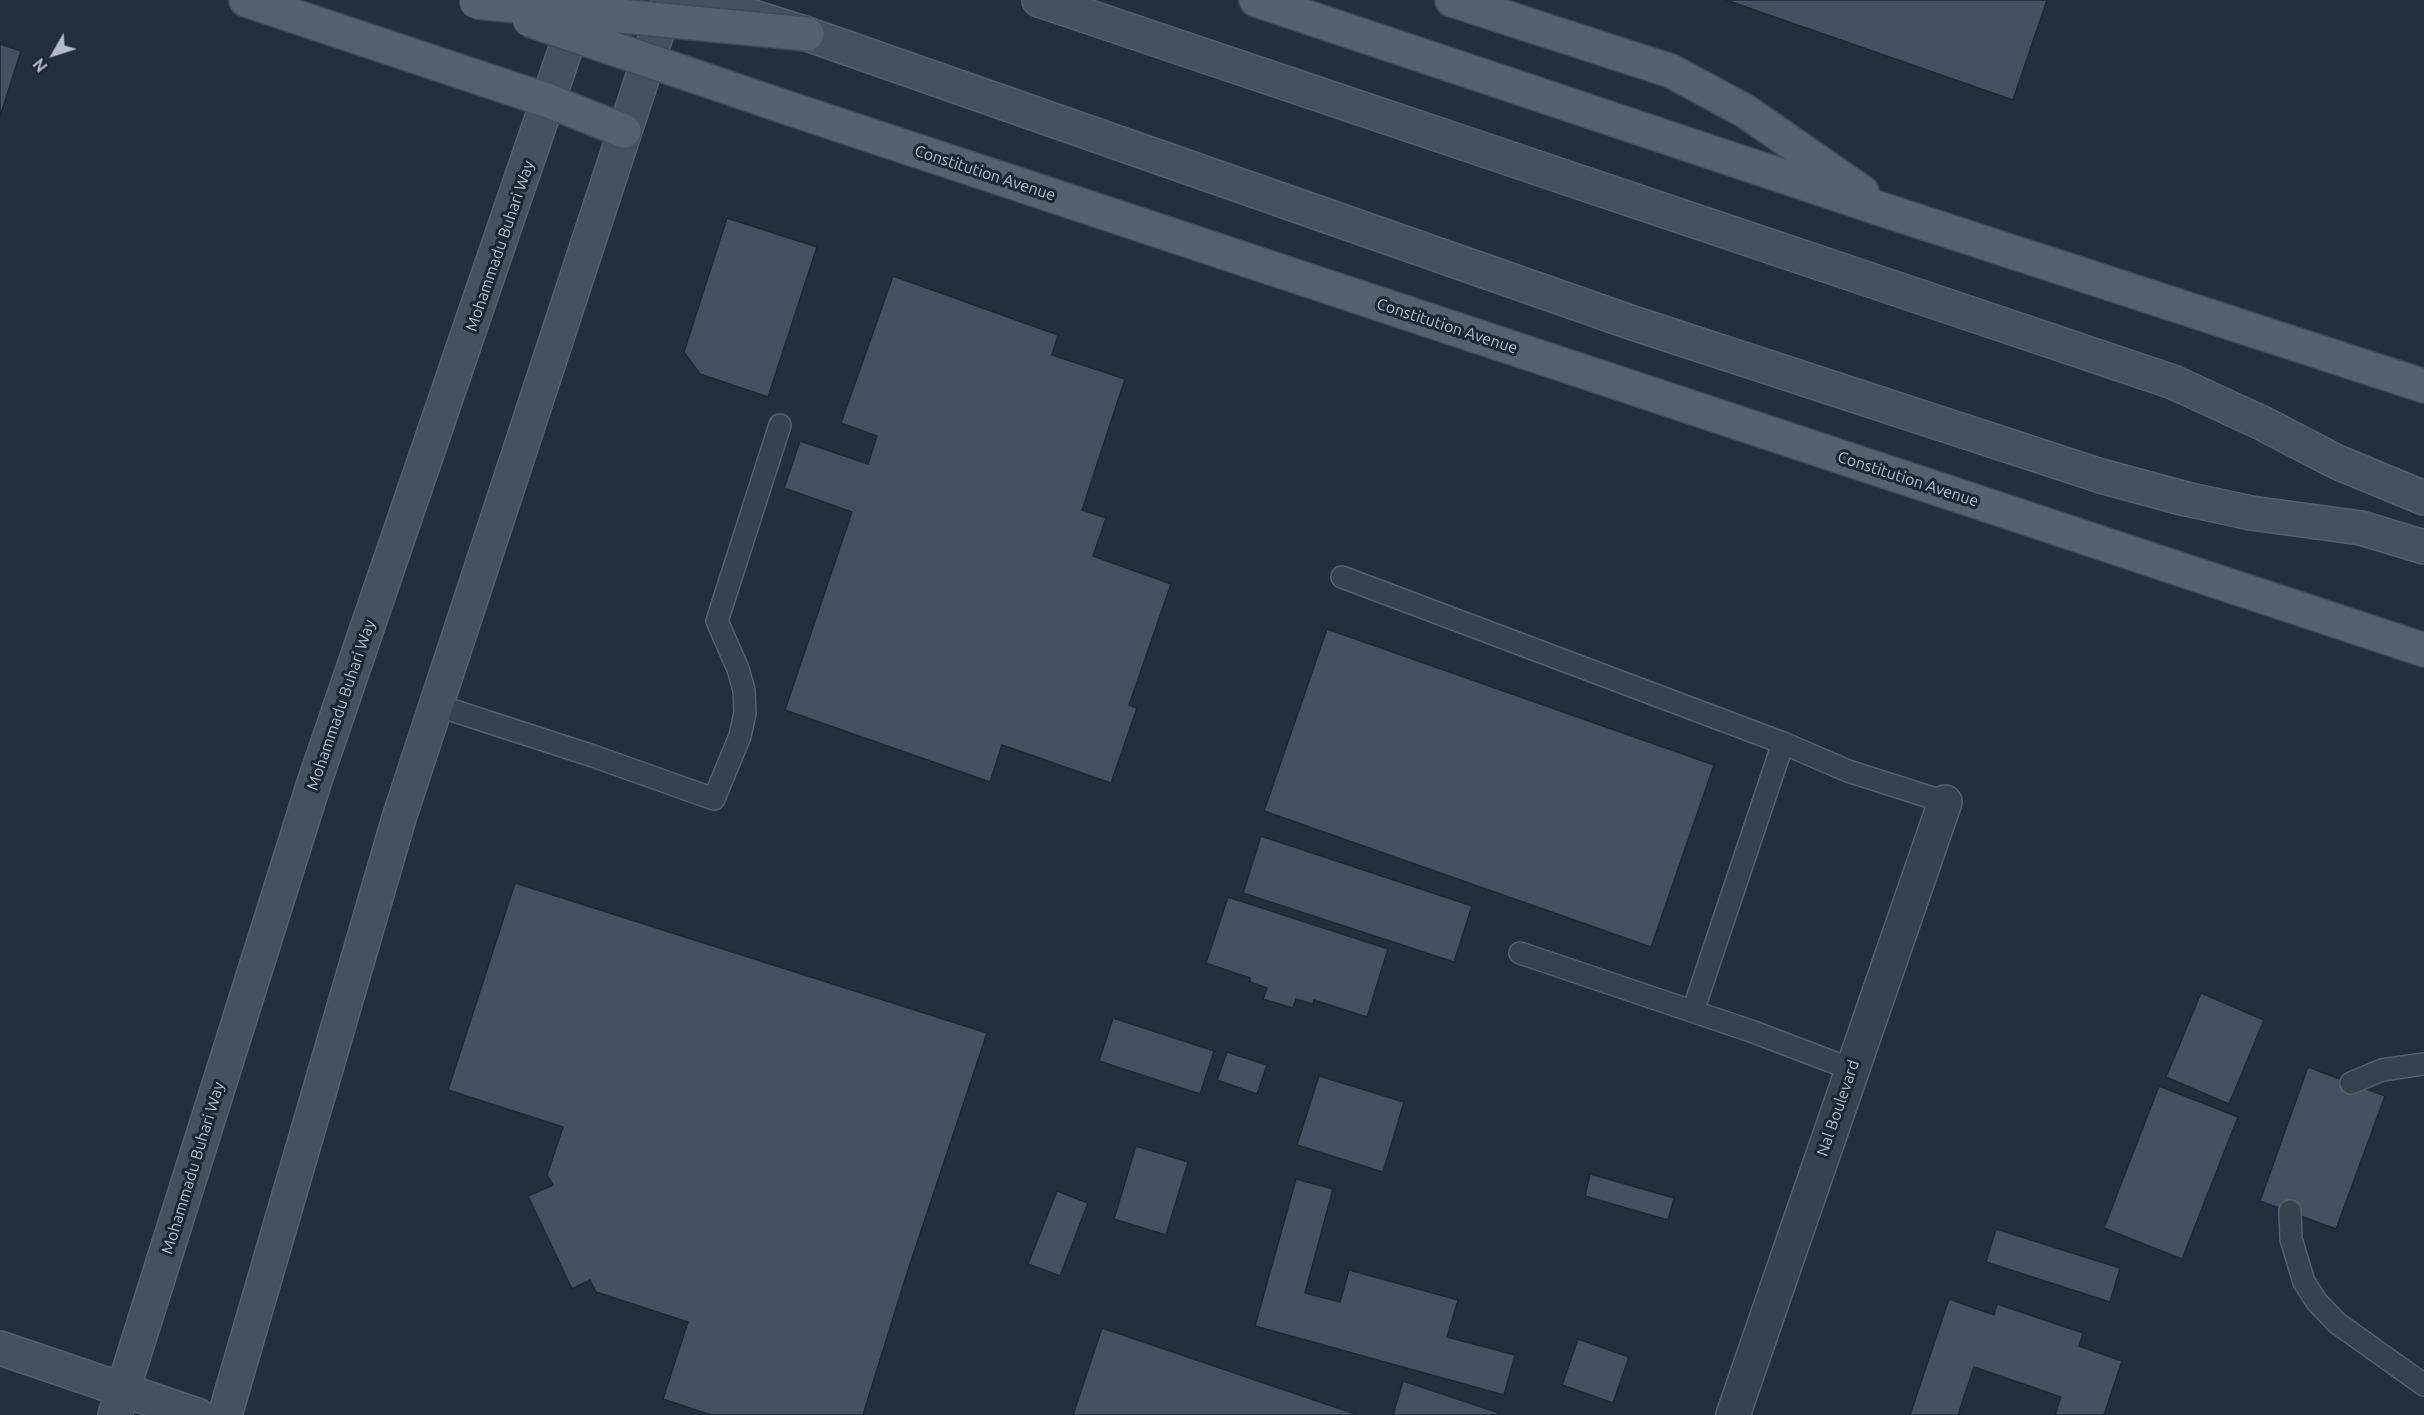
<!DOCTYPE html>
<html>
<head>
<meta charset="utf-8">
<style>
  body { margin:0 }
  #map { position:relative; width:2424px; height:1415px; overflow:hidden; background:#242f3e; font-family:Ubuntu,sans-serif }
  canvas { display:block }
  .north { position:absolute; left:24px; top:24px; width:60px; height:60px; -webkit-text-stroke:4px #1d2633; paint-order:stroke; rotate:231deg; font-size:16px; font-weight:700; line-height:24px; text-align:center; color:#b4bcc9 }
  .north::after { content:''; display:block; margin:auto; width:21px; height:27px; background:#b4bcc9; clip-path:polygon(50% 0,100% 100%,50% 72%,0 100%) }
</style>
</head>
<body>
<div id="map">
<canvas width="2424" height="1415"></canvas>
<div class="north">N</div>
</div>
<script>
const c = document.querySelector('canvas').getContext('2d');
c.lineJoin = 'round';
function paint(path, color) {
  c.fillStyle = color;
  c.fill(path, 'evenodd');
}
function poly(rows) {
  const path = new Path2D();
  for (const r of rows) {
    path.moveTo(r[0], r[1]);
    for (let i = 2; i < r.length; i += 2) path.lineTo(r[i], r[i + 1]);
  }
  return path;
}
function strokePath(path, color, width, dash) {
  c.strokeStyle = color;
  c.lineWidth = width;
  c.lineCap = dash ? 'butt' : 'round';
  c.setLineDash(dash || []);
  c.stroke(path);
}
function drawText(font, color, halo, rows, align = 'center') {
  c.font = font + ' Ubuntu,sans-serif';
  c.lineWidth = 6;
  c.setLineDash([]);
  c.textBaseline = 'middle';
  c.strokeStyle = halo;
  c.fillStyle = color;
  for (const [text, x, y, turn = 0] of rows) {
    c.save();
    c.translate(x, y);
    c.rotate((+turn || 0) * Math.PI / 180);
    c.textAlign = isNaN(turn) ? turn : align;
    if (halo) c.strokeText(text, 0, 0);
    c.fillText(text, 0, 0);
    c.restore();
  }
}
const building = poly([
  [1726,0,2047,0,2013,100,1726,0],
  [0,44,21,51,0,117,0,44],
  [727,218,817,247,768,397,700,374,684,352,727,218],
  [893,276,1058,335,1052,355,1125,379,1082,510,1106,518,1093,556,1171,584,1129,705,1137,708,1111,783,1002,745,990,782,785,710,852,512,784,488,800,441,868,464,877,436,841,423,893,276],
  [1327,629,1714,765,1651,947,1264,811,1327,629],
  [1261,836,1472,906,1454,962,1243,893,1261,836],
  [515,883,987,1033,906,1276,863,1415,711,1415,663,1399,688,1322,596,1292,590,1280,572,1289,528,1196,553,1185,547,1175,563,1127,448,1090,515,883],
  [1228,897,1388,949,1367,1017,1314,1000,1313,1004,1296,999,1293,1008,1263,999,1267,988,1250,982,1250,978,1206,963,1228,897],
  [2201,993,2264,1020,2229,1104,2166,1077,2201,993],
  [1113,1018,1214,1051,1200,1094,1099,1061,1113,1018],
  [1227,1052,1267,1065,1257,1094,1217,1080,1227,1052],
  [2308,1067,2385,1096,2336,1229,2260,1201,2308,1067],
  [1319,1076,1404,1102,1383,1172,1297,1145,1319,1076],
  [2159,1086,2238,1117,2182,1259,2104,1228,2159,1086],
  [1136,1146,1188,1162,1166,1235,1114,1219,1136,1146],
  [1590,1174,1674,1198,1668,1220,1585,1196,1590,1174],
  [1296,1179,1333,1189,1305,1293,1340,1302,1349,1270,1458,1300,1447,1337,1515,1355,1504,1395,1255,1326,1296,1179],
  [1057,1191,1088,1203,1060,1276,1028,1264,1057,1191],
  [1996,1229,2120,1268,2110,1302,1986,1262,1996,1229],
  [1949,1299,1994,1315,1997,1304,2083,1333,2079,1346,2122,1361,2104,1415,2055,1415,2061,1397,1974,1367,1958,1415,1910,1415,1949,1299],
  [1102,1328,1358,1415,1073,1415,1102,1328],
  [1578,1339,1629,1357,1613,1403,1562,1385,1578,1339],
  [1403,1381,1499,1413,1498,1415,1393,1415,1403,1381]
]);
const service = poly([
  [1342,577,1783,743,1848,771,1945,802],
  [436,705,593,756,714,799,740,736,745,713,744,690,738,669,717,621,780,425],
  [1520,953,1751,1031,1851,1069],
  [1693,1011,1783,743],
  [2351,1083,2382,1070,2424,1064],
  [2290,1211,2291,1239,2304,1282,2317,1302,2337,1323,2424,1385]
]);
const minor = poly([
  [1733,1415,1945,802]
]);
const secondary = poly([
  [699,0,807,34,1633,323,2101,476,2186,499,2251,513,2361,528,2424,547],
  [1039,0,2173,382,2262,423,2337,462,2424,498],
  [0,1348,197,1415],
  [115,1415,314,783,580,7],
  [225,1415,399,818,668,0]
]);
const primary = poly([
  [246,0,549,101,624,131],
  [1256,0,1890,212,2424,386],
  [1452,0,1671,71,1745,111,1862,192],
  [788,108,2424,650]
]);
const primaryBridge = poly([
  [476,2,807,34],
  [529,20,788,108]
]);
const streetNames = [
  ["Constitution Avenue",985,173,18],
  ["Mohammadu Buhari Way",500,246,-71],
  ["Constitution Avenue",1447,326,18],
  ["Constitution Avenue",1908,479,18],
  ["Mohammadu Buhari Way",341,705,-71],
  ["Nal Boulevard",1838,1108,-71],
  ["Mohammadu Buhari Way",193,1168,-73]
];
paint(building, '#455162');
strokePath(building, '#1f2835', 1.5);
strokePath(service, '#565f6c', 24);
strokePath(minor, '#565f6c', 36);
strokePath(secondary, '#565f6c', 36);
strokePath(primary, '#414a57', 36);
strokePath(service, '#38414e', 21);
strokePath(minor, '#38414e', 33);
strokePath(secondary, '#465061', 33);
strokePath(primary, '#56606e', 33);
strokePath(primaryBridge, '#414a57', 36, []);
strokePath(primaryBridge, '#56606e', 33);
drawText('16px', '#b4bcc9', '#1d2633', streetNames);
</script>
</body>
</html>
